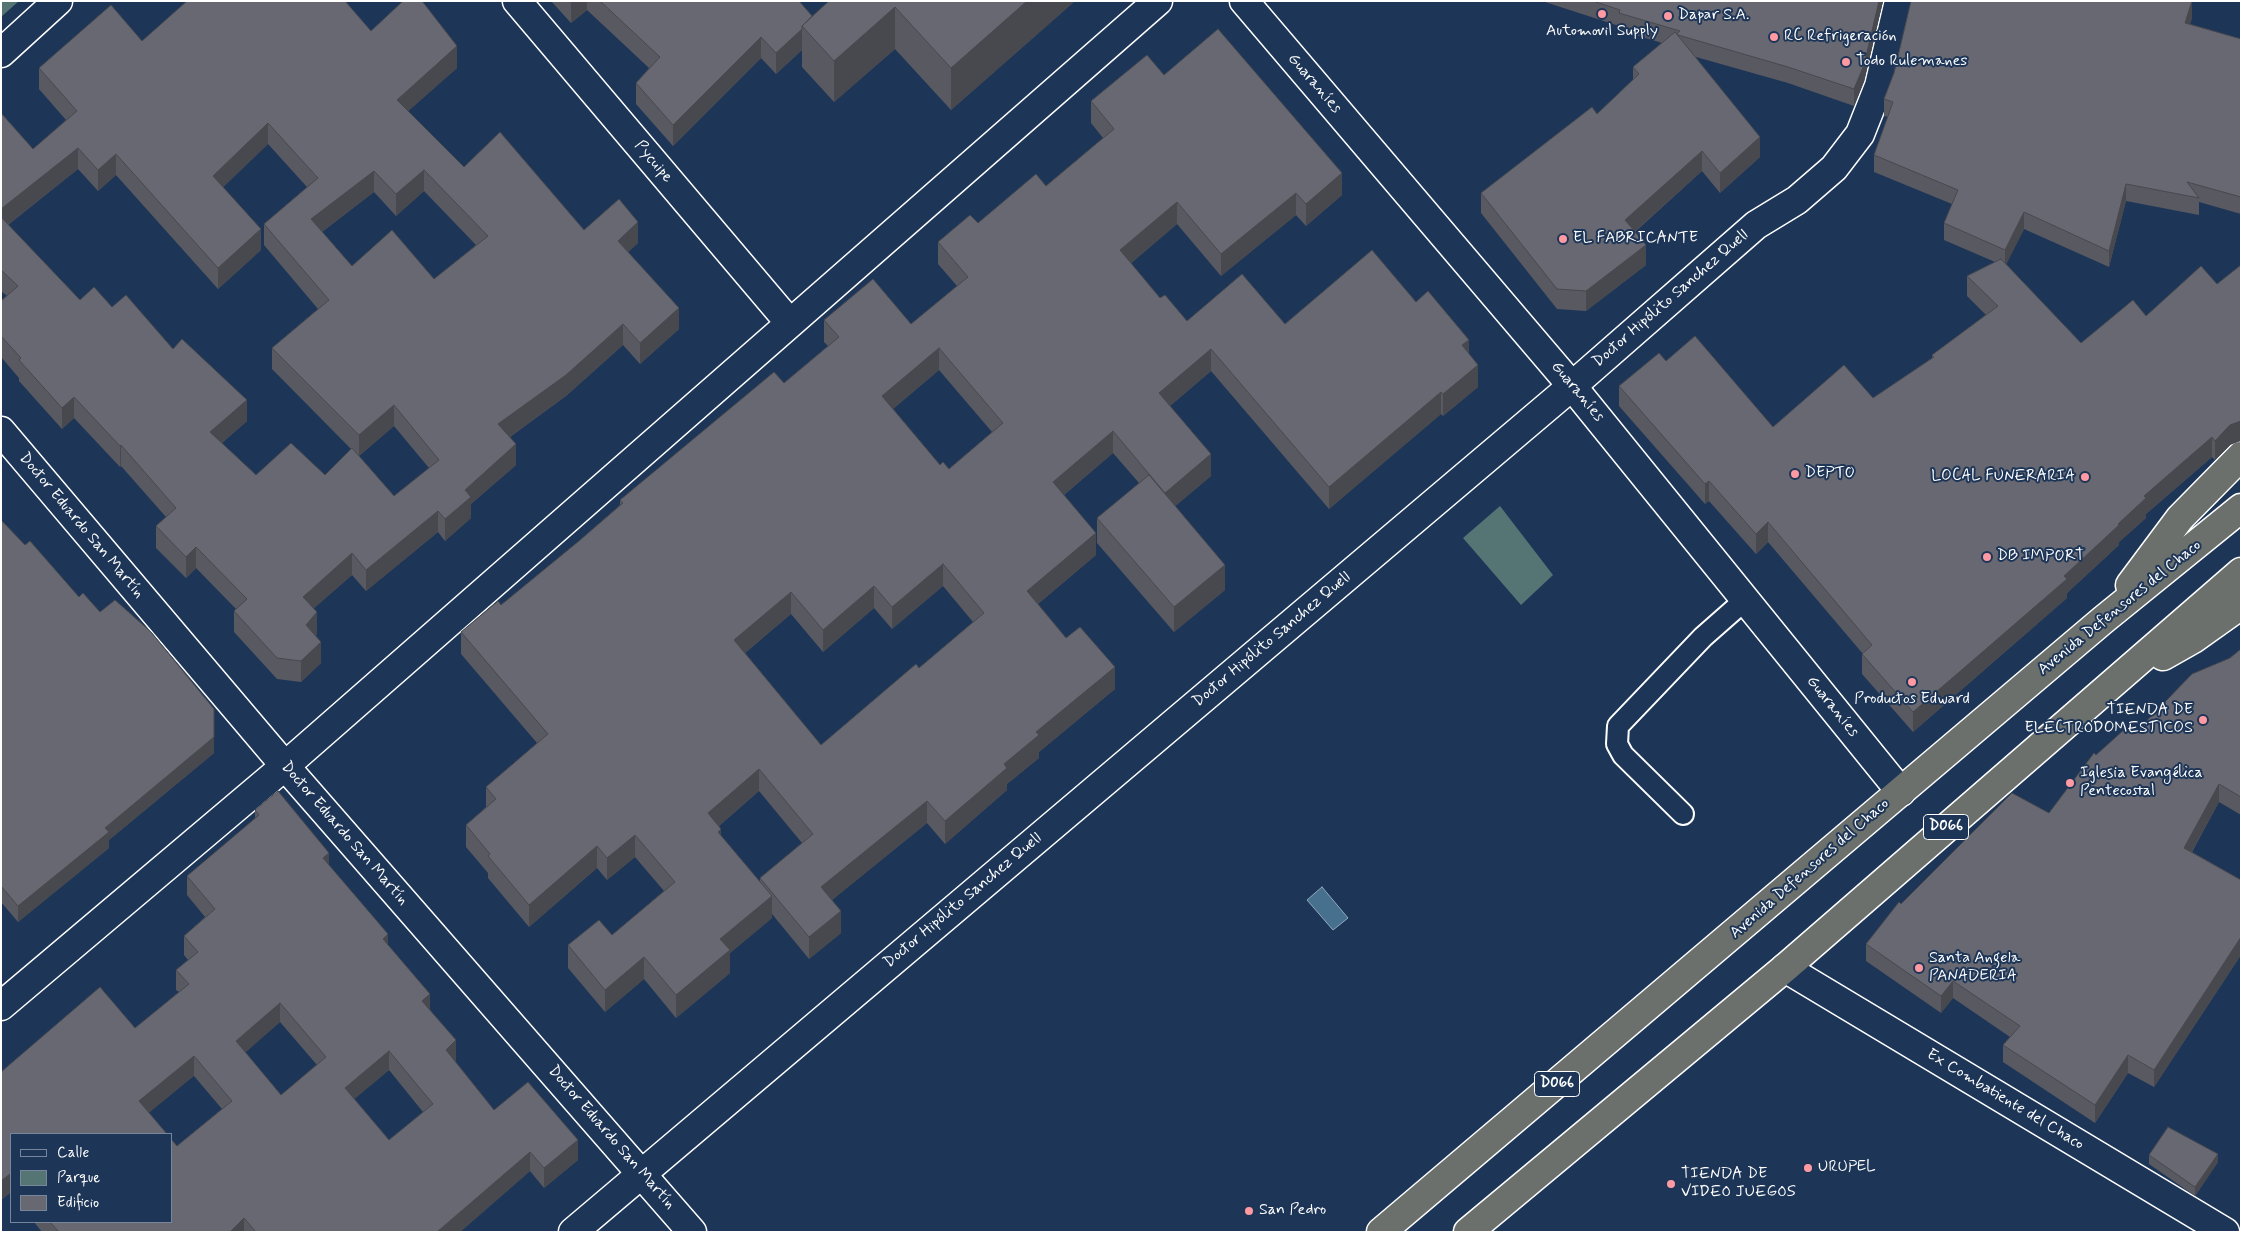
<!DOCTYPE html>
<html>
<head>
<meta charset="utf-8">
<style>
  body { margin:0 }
  #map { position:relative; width:2242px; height:1233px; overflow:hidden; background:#1d3557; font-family:Mynerve,sans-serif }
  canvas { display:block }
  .frame { position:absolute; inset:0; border:2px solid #fff; pointer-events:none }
  .legend { position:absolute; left:10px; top:1133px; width:162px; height:90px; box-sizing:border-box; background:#1d3557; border:1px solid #77869a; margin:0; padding:6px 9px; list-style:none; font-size:15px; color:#fff }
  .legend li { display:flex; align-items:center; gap:10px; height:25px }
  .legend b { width:25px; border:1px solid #77869a }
</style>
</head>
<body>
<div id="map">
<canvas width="2242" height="1233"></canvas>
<div class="frame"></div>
<ul class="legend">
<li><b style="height:6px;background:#1d3557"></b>Calle</li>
<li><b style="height:14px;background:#557574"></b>Parque</li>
<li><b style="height:14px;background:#676871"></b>Edificio</li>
</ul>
</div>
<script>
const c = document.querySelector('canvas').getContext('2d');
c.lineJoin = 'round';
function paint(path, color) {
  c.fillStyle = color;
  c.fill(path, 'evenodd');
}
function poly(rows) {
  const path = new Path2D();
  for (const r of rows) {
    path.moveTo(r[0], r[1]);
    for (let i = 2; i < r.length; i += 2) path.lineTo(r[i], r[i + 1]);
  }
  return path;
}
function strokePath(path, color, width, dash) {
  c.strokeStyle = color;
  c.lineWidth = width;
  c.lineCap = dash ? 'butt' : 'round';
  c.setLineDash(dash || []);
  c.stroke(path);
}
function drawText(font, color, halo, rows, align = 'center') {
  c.font = font + ' Mynerve,sans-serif';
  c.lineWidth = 4;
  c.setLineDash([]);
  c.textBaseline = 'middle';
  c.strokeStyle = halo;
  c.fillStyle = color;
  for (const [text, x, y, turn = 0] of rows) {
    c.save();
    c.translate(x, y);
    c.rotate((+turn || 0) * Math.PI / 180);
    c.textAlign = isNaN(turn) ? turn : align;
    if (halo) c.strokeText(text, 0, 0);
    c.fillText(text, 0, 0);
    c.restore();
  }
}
const green = poly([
  [1,1,19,1,1,17],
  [1500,506,1553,575,1521,605,1463,538]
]);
const water = poly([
  [1322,887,1348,918,1333,930,1307,900,1322,887]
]);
const lane = poly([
  [1683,814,1623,755,1617,744,1618,726,1703,637,1745,600]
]);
const street = poly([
  [517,1,789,322],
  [1,1006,285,766,1158,1],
  [573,1232,1572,386,1756,225,1797,200,1834,168,1860,134,1879,86,1899,1]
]);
const secondary = poly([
  [1244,1,1572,386,1901,792],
  [1,53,58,1],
  [1,431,285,766,692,1232],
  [1785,968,2225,1232]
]);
const highway = poly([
  [2130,585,2180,518,2241,456],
  [2163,656,2193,639,2241,605],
  [1381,1232,2103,620,2241,508],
  [1468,1232,1785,968,2241,572]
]);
const wall = poly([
  [551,1,799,1,812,16,829,1,1075,1,951,110,895,49,834,102,802,67,802,50,776,74,761,58,673,146,636,104,636,83,649,68,587,10,571,23],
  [1542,1,1883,1,1864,81,1854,106,1788,83,1696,57,1760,157,1720,193,1702,171,1635,232,1646,265,1586,311,1557,309,1481,213,1481,193,1597,114,1633,80,1633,67,1662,43,1619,30,1619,26],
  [2192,18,2190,24,2241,39,2241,214,2199,202,2199,215,2126,201,2109,267,2024,229,2006,264,2081,343,2230,445,2215,460,2212,457,2146,514,2146,518,2119,542,2119,545,2067,593,2067,598,1913,732,1862,674,1862,654,1863,654,1768,542,1756,554,1709,501,1705,504,1619,406,1619,386,1666,361,1773,427,1873,398,1932,358,1932,355,1986,315,1967,296,1967,276,1995,262,1944,240,1944,223,1952,204,1874,172,1874,155,1888,117,1884,116,1884,99,1894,73],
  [371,31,457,68,408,111,464,167,584,230,638,243,628,252,679,329,640,364,623,345,566,396,510,437,516,465,471,504,471,518,445,541,438,532,366,591,352,575,314,608,317,634,315,636,321,663,301,682,277,679,234,632,234,611,236,609,196,568,186,578,156,548,156,526,166,517,121,466,120,467,74,418,62,429,19,381,19,378,1,357,1,301,7,296,1,291,1,113,33,149,66,120,39,89,39,68,142,41],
  [268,144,307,187,264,224,264,245,318,309,272,348,272,369,351,449,325,475,256,475,222,443,247,421,173,349,112,307,80,300,8,225,78,169,98,191,116,175,218,289,261,250,223,187],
  [424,191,476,245,434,279,352,266,322,232,374,192,396,216],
  [394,426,429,468,394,496,359,456],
  [1164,75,1342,195,1306,226,1296,215,1221,276,1177,224,1131,263,1160,298,1187,321,1285,324,1416,302,1469,354,1478,387,1443,416,1441,414,1329,509,1211,371,1170,406,1211,476,1175,506,1225,590,1174,632,1097,543,1097,518,1139,483,1113,453,1064,495,1096,555,1038,604,1066,638,1115,689,1039,752,1039,758,1007,784,1007,790,945,844,927,823,832,900,841,933,809,959,772,914,772,918,730,953,730,973,676,1018,644,979,605,1012,568,968,568,945,612,935,664,891,635,857,607,880,597,868,529,927,488,878,488,873,466,847,466,825,486,807,486,787,537,743,461,654,461,632,501,605,579,541,620,505,620,500,784,383,828,346,824,342,824,320,911,324,957,286,938,264,938,242,978,223,1046,186,1103,138,1091,123,1091,101],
  [939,370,992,432,949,469,940,465,893,409],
  [943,586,973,622,919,668,821,745,745,653,791,614,823,652,874,608,892,629],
  [759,791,802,843,760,878,760,882,721,837,719,826],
  [1,520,214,753,109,840,109,848,18,922,1,902],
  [2241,649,2241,815,2219,802,2192,852,2241,880,2241,955,2154,1087,2128,1073,2095,1123,2003,1062,2003,1045,2010,1037,1953,998,1941,1013,1866,961,1866,944,1901,904,2049,813,2096,755,2134,734],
  [255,810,329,865,388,945,430,1010,456,1060,455,1061,494,1110,578,1160,544,1188,530,1171,460,1232,42,1232,34,1222,171,1222,177,1146,222,1109,194,1076,11,1134,11,1195,10,1193,1,1200,1,1072,135,1028,179,992,176,990,176,970,188,960,184,955,184,936,205,917,187,895,187,876,255,819],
  [280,1022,317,1065,281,1095,245,1052],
  [389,1070,423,1112,389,1140,354,1099],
  [2149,1155,2218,1162,2195,1196,2149,1164]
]);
const shadedWall = poly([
  [573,1,587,1,587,10,571,23,571,2],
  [1027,1,1075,1,951,110,951,68],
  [1879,1,1883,1,1864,81,1854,106,1854,89],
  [2192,1,2192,18,2185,40,2185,23],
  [895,7,895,49,834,102,834,61],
  [802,29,802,50,776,74,776,53],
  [761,37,761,58,673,146,673,125],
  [457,46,457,68,397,121,397,100],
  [268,123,268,144,213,197,213,176],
  [1760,137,1760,157,1720,193,1720,173],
  [78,148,78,169,1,230,1,209],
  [1702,151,1702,171,1625,240,1625,220],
  [116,154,116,175,98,191,98,170],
  [424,170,424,191,396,216,396,194],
  [374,171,374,192,311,240,311,219],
  [1342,173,1342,195,1306,226,1306,204],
  [2126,184,2126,201,2109,267,2109,251],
  [1296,193,1296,215,1221,276,1221,254],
  [1177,202,1177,224,1120,273,1120,250],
  [2024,212,2024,229,2005,267,2005,250],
  [638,222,638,243,618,262,618,241],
  [261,229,261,250,218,289,218,268],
  [1646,245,1646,265,1586,311,1586,291],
  [679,308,679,329,640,364,640,343],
  [623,324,623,345,566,396,498,445,498,424],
  [1469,340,1469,362,1462,345],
  [939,348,939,370,882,418,882,396],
  [1211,349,1211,371,1159,415,1159,393],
  [1478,365,1478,387,1443,416,1443,394],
  [1441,392,1441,414,1329,509,1329,487],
  [74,397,74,418,62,429,62,408],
  [247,400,247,421,210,453,210,432],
  [394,405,394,426,359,456,359,435],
  [2241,421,2241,441,2230,445,2215,460,2215,441,2230,425],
  [1113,431,1113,453,1053,504,1053,482],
  [2212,437,2212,457,2146,514,2146,518,2119,542,2119,545,2067,593,2067,598,1913,732,1913,712,2064,576,2144,496],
  [516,444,516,465,471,504,471,518,445,541,445,519,465,490],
  [121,445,121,466,120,467,120,446],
  [1211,454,1211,476,1165,515,1165,493],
  [1709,481,1709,501,1705,504,1705,484],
  [438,511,438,532,366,591,366,570],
  [1768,522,1768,542,1756,554,1756,534],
  [1096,533,1096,555,1027,613,1027,591],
  [196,547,196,568,186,578,186,557],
  [352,553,352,575,303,618,303,597],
  [943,564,943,586,892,629,892,607],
  [1225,565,1225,590,1174,632,1174,607],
  [874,586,874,608,823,652,823,630],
  [791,592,791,614,734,662,734,640],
  [317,612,317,634,306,646,306,625],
  [321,642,321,663,301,682,301,661],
  [1115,667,1115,689,1039,752,1039,758,1007,784,1007,790,945,844,945,821,1036,732],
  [214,737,214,753,109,840,109,848,18,922,18,906,105,828],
  [759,769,759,791,708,835,708,813],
  [2219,784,2219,802,2184,865,2184,848],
  [927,801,927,823,821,909,821,887],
  [721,829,721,851,718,832],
  [635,835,635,857,607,880,607,858],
  [597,846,597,868,529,927,529,905],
  [329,853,329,872,323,858],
  [772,896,772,918,730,953,730,973,676,1018,676,995,720,939],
  [841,911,841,933,809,959,809,937],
  [388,934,388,954,383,939],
  [2241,937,2241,955,2154,1087,2154,1070],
  [644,957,644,979,605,1012,605,990],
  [1953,981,1953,998,1941,1013,1941,996],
  [430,994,430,1014,422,1001],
  [280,1003,280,1022,236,1061,236,1041],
  [456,1040,456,1060,446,1069,446,1050],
  [389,1051,389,1070,345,1107,345,1088],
  [2128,1055,2128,1073,2095,1123,2095,1105],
  [194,1056,194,1076,139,1121,139,1101],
  [578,1140,578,1160,544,1188,544,1168],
  [530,1152,530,1171,460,1232,437,1232],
  [2218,1154,2218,1162,2195,1196,2195,1187],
  [10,1174,10,1193,1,1200,1,1181],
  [244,1218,244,1232,230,1232]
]);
const building = poly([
  [187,1,345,1,371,31,403,1,422,1,457,46,397,100,464,167,500,132,584,230,619,199,638,222,618,241,679,308,640,343,623,324,566,375,498,424,516,444,465,490,471,497,445,519,438,511,366,570,352,553,303,597,317,612,306,625,321,642,301,661,277,658,234,611,247,599,196,547,186,557,156,526,176,508,121,445,120,446,74,397,62,408,19,360,21,358,1,336,1,301,18,286,1,270,1,217,80,300,94,287,112,307,126,295,173,349,182,339,247,400,210,432,256,475,291,443,325,475,352,448,394,496,439,460,394,405,359,435,272,348,329,300,264,224,318,178,268,123,213,176,261,229,218,268,116,154,98,170,78,148,1,209,1,113,33,149,77,111,39,68,111,5,142,41,187,1],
  [424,170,488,236,434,279,392,230,352,266,311,219,374,171,396,194,424,170],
  [600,1,799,1,812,16,802,26,802,29,776,53,761,37,673,125,636,83,660,57,600,1],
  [829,1,1027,1,951,68,895,7,834,61,802,26,829,1],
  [1593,1,1879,1,1864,65,1854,89,1788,67,1678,35,1677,34,1680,31,1619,13,1620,10,1593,1],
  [1911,1,2192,1,2185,23,2241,39,2241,197,2187,182,2199,198,2126,184,2109,251,2024,212,2005,250,1944,223,1958,190,1874,155,1893,102,1884,99,1894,73,1911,1],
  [1218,29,1342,173,1306,204,1296,193,1221,254,1177,202,1120,250,1160,298,1165,295,1187,321,1242,274,1285,324,1372,250,1416,302,1428,291,1469,340,1462,345,1478,365,1443,394,1441,392,1329,487,1211,349,1159,393,1211,454,1165,493,1113,431,1053,482,1096,533,1027,591,1066,638,1080,627,1115,667,1036,732,1039,735,1004,764,1007,768,945,821,927,801,821,887,841,911,809,937,760,878,813,834,759,769,708,813,721,829,718,832,772,896,720,939,730,950,676,995,644,957,605,990,568,945,599,920,612,935,675,882,635,835,607,858,597,846,529,905,488,856,490,854,466,825,496,799,486,787,548,734,461,632,498,601,501,605,579,541,623,503,620,500,774,372,784,383,839,337,824,320,873,279,911,324,968,277,938,242,970,215,978,223,1036,174,1046,186,1114,129,1091,101,1147,55,1164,75,1218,29],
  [939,348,1003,423,949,469,943,462,940,465,882,396,939,348],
  [943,564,984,613,919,668,916,664,821,745,734,640,791,592,823,630,874,586,892,607,943,564],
  [1675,32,1760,137,1720,173,1702,151,1625,220,1646,245,1586,291,1557,289,1481,193,1592,107,1597,114,1639,74,1633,67,1675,32],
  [2001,259,2081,343,2133,300,2146,316,2201,266,2217,284,2241,265,2241,421,2230,425,2215,441,2212,437,2144,496,2146,498,2118,524,2119,525,2064,576,2067,579,1913,712,1862,654,1872,645,1768,522,1756,534,1709,481,1705,484,1619,386,1659,353,1666,361,1695,336,1773,427,1844,365,1873,398,1934,357,1932,355,1998,306,1967,276,2001,259],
  [1149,475,1225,565,1174,607,1097,518,1149,475],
  [1,520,25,545,30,541,79,597,83,593,100,612,115,600,151,632,214,709,214,737,105,828,109,832,18,906,1,886,1,520],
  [2241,649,2241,797,2219,784,2184,848,2241,880,2241,937,2154,1070,2128,1055,2095,1105,2003,1045,2020,1026,1953,981,1941,996,1866,944,1899,902,1901,904,2012,793,2049,813,2094,753,2096,755,2126,728,2134,734,2192,674,2230,658,2241,649],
  [278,791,329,853,323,858,388,934,383,939,430,994,422,1001,456,1040,446,1050,494,1110,528,1082,578,1140,544,1168,530,1152,437,1232,256,1232,244,1218,230,1232,59,1232,50,1222,171,1222,171,1139,177,1146,232,1101,194,1056,139,1101,167,1134,11,1134,11,1176,10,1174,1,1181,1,1072,100,987,135,1028,189,984,176,970,198,952,184,936,215,909,187,876,259,815,255,810,278,791],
  [280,1003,326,1057,281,1095,236,1041,280,1003],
  [389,1051,433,1104,389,1140,345,1088,389,1051],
  [2168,1127,2218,1154,2195,1187,2149,1155,2168,1127]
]);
const markers = [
  [1602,14,5,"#ff9aa2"],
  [1668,16,5,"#ff9aa2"],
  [1774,37,5,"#ff9aa2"],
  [1846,62,5,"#ff9aa2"],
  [1563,239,5,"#ff9aa2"],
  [1795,474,5,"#ff9aa2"],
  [2085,477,5,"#ff9aa2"],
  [1987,557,5,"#ff9aa2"],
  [1912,682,5,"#ff9aa2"],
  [2203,720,5,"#ff9aa2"],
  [2070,783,5,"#ff9aa2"],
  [1919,968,5,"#ff9aa2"],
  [1808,1168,5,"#ff9aa2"],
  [1671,1184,5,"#ff9aa2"],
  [1249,1211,5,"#ff9aa2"]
];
const shields = [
  [1946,827,45],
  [1557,1084,45]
];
const shieldNames = [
  ["D066",1946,827],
  ["D066",1557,1084]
];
const poiNames = [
  ["Dapar S.A.",1678,16],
  ["Automovil Supply",1602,32,"center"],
  ["RC Refrigeración",1784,37],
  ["Todo Rulemanes",1856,62],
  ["EL FABRICANTE",1573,239],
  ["DEPTO",1805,474],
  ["LOCAL FUNERARIA",2075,477,"right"],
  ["DB IMPORT",1997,557],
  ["Productos Edward",1912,700,"center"],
  ["TIENDA DE",2193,711,"right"],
  ["ELECTRODOMESTICOS",2193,729,"right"],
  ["Iglesia Evangélica",2080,774],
  ["Pentecostal",2080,792],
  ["Santa Angela",1929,959],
  ["PANADERIA",1929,977],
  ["URUPEL",1818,1168],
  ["TIENDA DE",1681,1175],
  ["VIDEO JUEGOS",1681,1193],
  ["San Pedro",1259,1211]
];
const streetNames = [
  ["Guaraníes",1314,84,49],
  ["Pycuipe",653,162,50],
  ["Doctor Hipólito Sanchez Quell",1671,299,-41],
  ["Guaraníes",1577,392,50],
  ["Doctor Eduardo San Martín",81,526,50],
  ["Avenida Defensores del Chaco",2120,608,-39],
  ["Doctor Hipólito Sanchez Quell",1272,640,-40],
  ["Guaraníes",1832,707,51],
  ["Doctor Eduardo San Martín",344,834,49],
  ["Avenida Defensores del Chaco",1810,869,-41],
  ["Doctor Hipólito Sanchez Quell",963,901,-40],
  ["Ex Combatiente del Chaco",2005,1100,31],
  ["Doctor Eduardo San Martín",611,1138,49]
];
paint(green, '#557574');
paint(water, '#46708e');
strokePath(water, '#90a9bb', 1);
strokePath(lane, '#fff', 24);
strokePath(street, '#fff', 31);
strokePath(secondary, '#fff', 31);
strokePath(highway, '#fff', 31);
strokePath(lane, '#1d3557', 20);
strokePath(street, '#1d3557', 28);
strokePath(secondary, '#1d3557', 28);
strokePath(highway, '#6b706d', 28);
paint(wall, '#595961');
paint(shadedWall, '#48494f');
paint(building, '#676871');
strokePath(building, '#48494f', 1);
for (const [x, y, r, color] of markers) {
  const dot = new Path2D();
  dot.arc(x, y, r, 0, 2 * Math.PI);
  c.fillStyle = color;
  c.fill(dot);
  strokePath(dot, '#1d3557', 2);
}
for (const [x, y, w] of shields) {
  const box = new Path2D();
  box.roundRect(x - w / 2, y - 12.5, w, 25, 4);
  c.fillStyle = '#1d3557';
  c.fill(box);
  strokePath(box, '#fff', 1);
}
drawText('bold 15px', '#fff', null, shieldNames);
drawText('16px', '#fff', '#1d3557', poiNames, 'left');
drawText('16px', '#fff', '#1d3557', streetNames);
</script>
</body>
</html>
